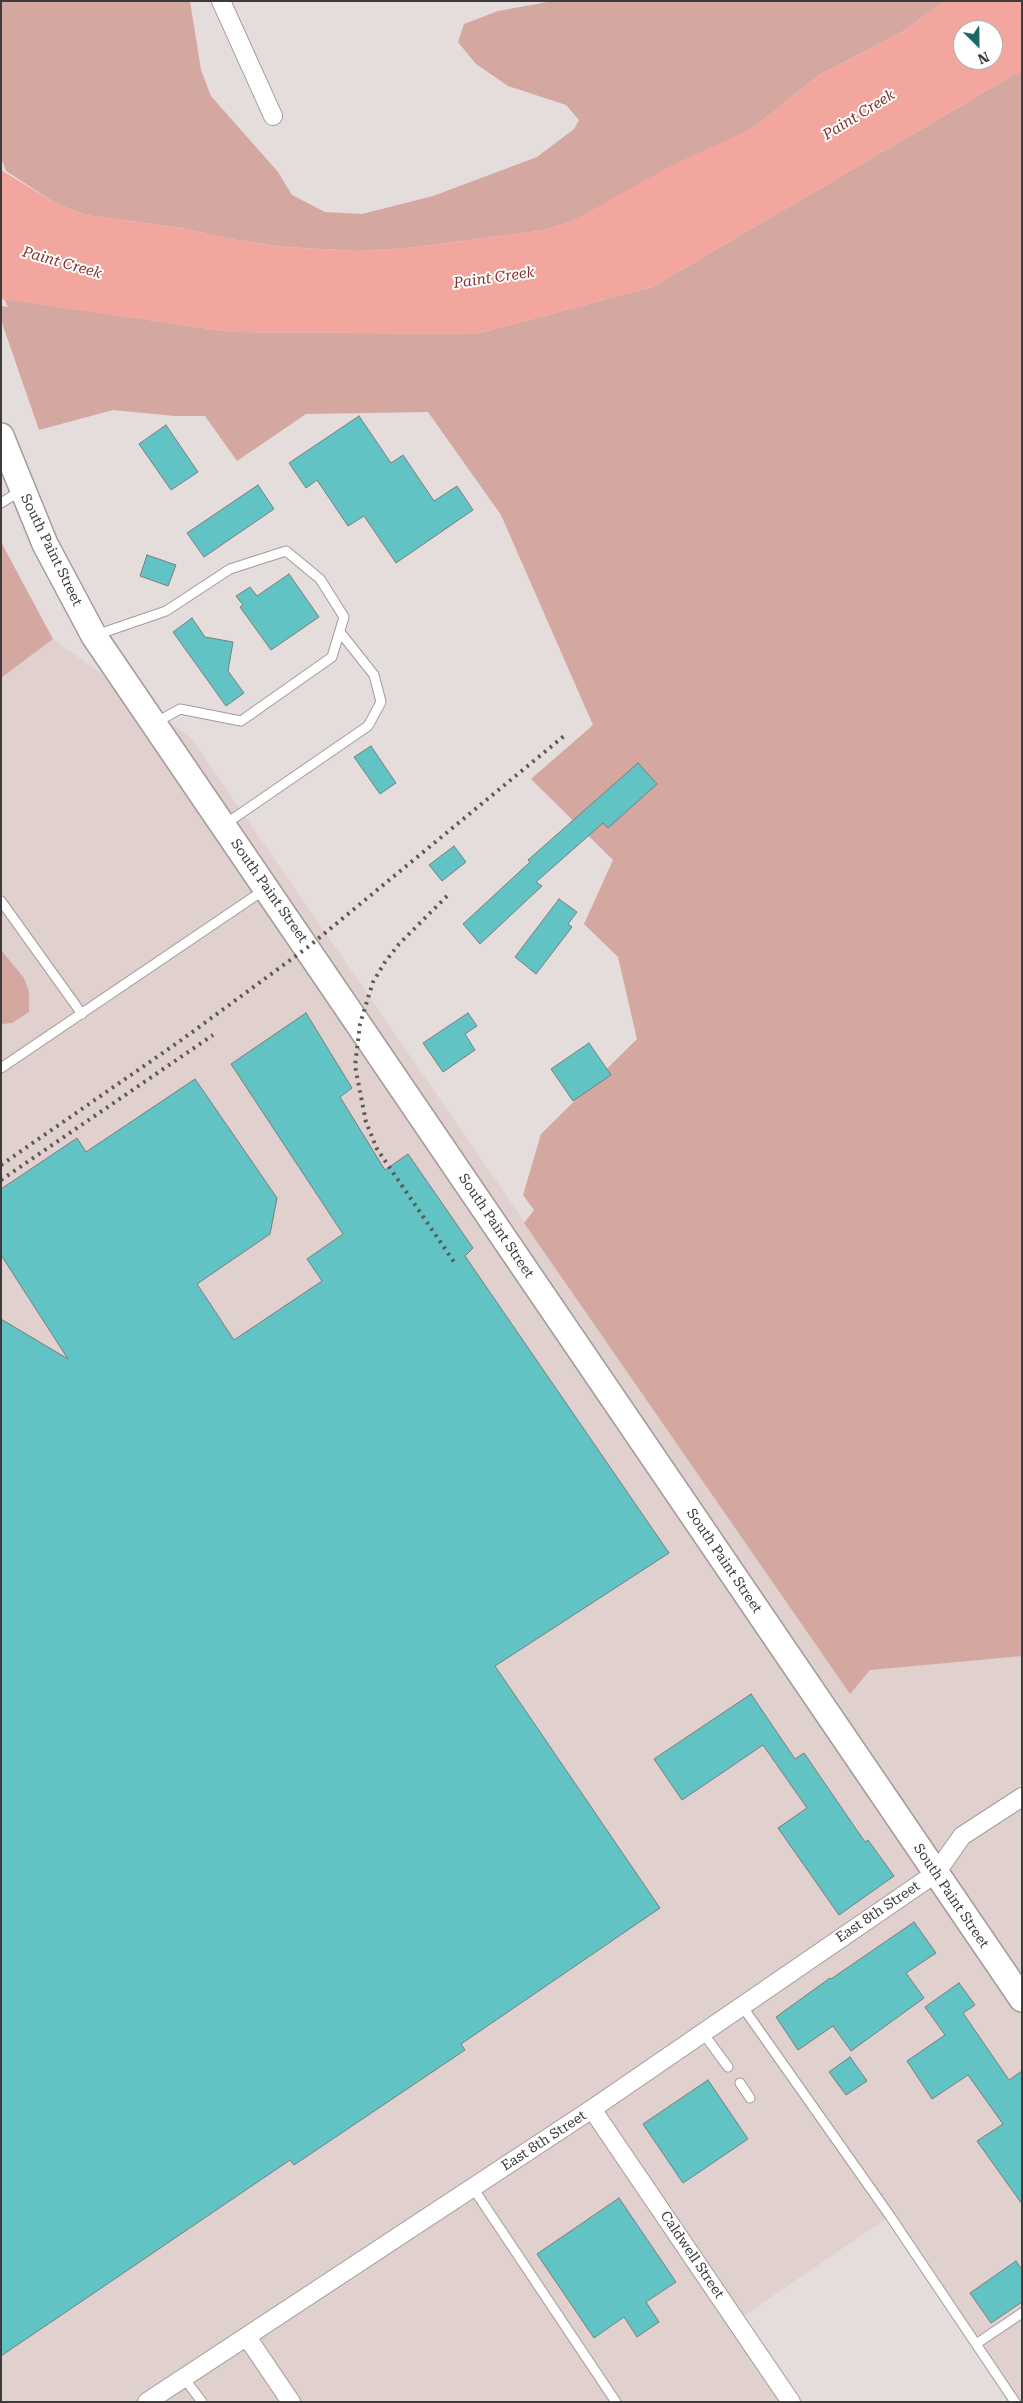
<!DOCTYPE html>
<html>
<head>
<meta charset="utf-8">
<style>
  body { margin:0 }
  #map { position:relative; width:1023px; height:2403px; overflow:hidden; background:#e4dddc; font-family:"Roboto Serif",serif }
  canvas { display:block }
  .frame { position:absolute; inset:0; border:2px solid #3e3c3b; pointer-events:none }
  .north { position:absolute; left:953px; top:20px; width:50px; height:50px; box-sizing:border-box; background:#fff; border:1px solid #b2b1b1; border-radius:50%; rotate:157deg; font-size:14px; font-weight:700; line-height:20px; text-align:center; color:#3e3c3b }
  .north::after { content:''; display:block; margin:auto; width:18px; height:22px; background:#1b6869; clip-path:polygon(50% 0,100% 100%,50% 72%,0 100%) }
</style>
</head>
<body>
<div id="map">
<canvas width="1023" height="2403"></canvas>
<div class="frame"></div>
<div class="north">N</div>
</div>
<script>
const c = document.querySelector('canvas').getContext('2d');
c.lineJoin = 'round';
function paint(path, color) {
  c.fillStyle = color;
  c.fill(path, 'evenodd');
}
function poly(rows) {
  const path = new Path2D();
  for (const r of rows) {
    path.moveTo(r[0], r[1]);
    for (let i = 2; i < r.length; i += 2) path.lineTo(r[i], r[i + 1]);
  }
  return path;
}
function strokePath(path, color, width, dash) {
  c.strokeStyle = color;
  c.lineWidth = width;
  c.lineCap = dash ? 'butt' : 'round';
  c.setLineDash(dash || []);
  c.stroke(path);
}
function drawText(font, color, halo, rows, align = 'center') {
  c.font = font + ' "Roboto Serif",serif';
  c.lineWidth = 4;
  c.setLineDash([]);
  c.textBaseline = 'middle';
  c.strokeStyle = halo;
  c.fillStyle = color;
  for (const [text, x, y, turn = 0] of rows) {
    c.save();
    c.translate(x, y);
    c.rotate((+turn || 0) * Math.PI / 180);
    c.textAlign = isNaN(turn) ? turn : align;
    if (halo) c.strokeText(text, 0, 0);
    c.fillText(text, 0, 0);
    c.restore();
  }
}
const built = poly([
  [53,639,191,738,850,1694,914,1615,1022,1639,1022,2402,1015,2402,890,2216,736,2321,791,2402,1,2402,1,678]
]);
const green = poly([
  [1,1,190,1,201,70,211,96,278,172,292,195,325,212,362,214,433,196,537,157,574,129,579,120,566,105,508,86,476,64,458,42,464,24,498,11,553,1,945,1,902,32,819,75,753,128,571,222,539,231,407,248,359,251,284,247,236,240,176,227,85,215,55,203,6,171,1,158],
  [1022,70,1022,1656,870,1670,850,1694,524,1223,534,1210,523,1195,541,1134,637,1039,618,957,584,924,613,860,531,779,593,725,501,515,428,412,306,414,237,461,205,416,175,416,113,410,39,430,1,320,1,306,8,307,4,299,231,332,476,334,652,287],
  [1,542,53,639,1,678],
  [1,950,24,978,29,992,29,1012,12,1023,2,1024]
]);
const water = poly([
  [945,1,1022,1,1022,70,652,287,476,334,231,332,1,299,1,170,55,203,85,215,176,227,236,240,284,247,359,251,407,248,539,231,571,222,672,165,753,128,819,75,902,32],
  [963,30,993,30,993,60,963,60]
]);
const building = poly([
  [359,416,391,463,403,455,434,501,457,486,473,510,396,563,364,516,348,526,317,480,306,488,289,463,359,416],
  [166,425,198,472,171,490,139,444,166,425],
  [258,485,274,509,204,557,187,533,258,485],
  [147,555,176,565,168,586,140,576,147,555],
  [289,574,319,617,271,650,240,607,243,605,236,596,250,587,257,596,289,574],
  [192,618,205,637,233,642,228,671,244,693,226,706,173,632,192,618],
  [371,746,396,783,380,794,354,757,371,746],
  [638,763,657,784,608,828,603,823,536,882,542,886,480,944,463,924,530,862,528,860,638,763],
  [454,846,466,862,442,881,429,865,454,846],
  [559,899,577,912,568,924,572,927,536,974,515,957,559,899],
  [306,1013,352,1088,340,1097,385,1170,408,1154,473,1248,465,1256,669,1553,495,1666,660,1908,461,2044,465,2050,294,2165,290,2160,1,2356,1,1319,68,1359,1,1255,1,1189,77,1138,86,1152,195,1079,277,1198,270,1234,197,1284,234,1340,322,1281,307,1259,343,1234,231,1064,306,1013],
  [468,1013,477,1026,465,1034,475,1050,443,1072,423,1043,468,1013],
  [589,1043,611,1075,573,1101,551,1069,589,1043],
  [751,1694,795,1759,804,1753,865,1842,868,1840,894,1876,839,1915,778,1828,807,1808,763,1745,682,1800,654,1759,751,1694],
  [914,1922,936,1953,906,1973,924,1998,851,2051,833,2026,798,2050,776,2017,830,1978,831,1979,914,1922],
  [959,1983,975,2005,963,2013,1009,2080,1022,2071,1022,2204,977,2141,1003,2124,968,2075,932,2099,907,2061,945,2035,925,2007,959,1983],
  [850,2057,867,2081,846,2095,829,2072,850,2057],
  [708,2080,748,2139,683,2183,643,2124,708,2080],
  [619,2198,676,2282,646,2302,659,2322,637,2337,624,2317,594,2338,537,2254,619,2198],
  [1016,2261,1022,2270,1022,2302,991,2323,970,2293,1016,2261]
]);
const lane = poly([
  [1,503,22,490],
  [96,635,166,611,230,569,286,551,320,579,344,617,332,657,241,721,180,709,155,723],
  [224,825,368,726,381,702,374,675,340,632],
  [1,901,82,1014],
  [1,1068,264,890],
  [742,2006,890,2216,1015,2402],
  [703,2033,728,2067],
  [740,2083,750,2098],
  [473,2188,616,2402],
  [976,2344,1022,2313],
  [184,2378,202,2402]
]);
const street = poly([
  [221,1,273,116],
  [592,2109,791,2402],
  [247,2337,291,2402],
  [147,2402,592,2109,936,1873,962,1836,1022,1797]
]);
const secondary = poly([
  [1,436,45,544,94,636,1022,1999]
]);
const rail = poly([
  [447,896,399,944,385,962,373,982,360,1024,355,1066,366,1122,377,1149,454,1262],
  [1,1165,180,1041,308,947,564,736],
  [1,1180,213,1035]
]);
const streetNames = [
  ["South Paint Street",51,550,64],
  ["South Paint Street",269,891,55],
  ["South Paint Street",496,1226,56],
  ["South Paint Street",724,1561,56],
  ["South Paint Street",951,1896,56],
  ["East 8th Street",878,1912,-34],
  ["East 8th Street",544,2141,-33],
  ["Caldwell Street",692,2255,56]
];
const waterNames = [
  ["Paint Creek",859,115,-32],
  ["Paint Creek",62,263,16],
  ["Paint Creek",494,278,-8]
];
paint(built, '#e0d0ce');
paint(green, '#d5a7a1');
paint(water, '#f3a69d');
paint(building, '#61c3c4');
strokePath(building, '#787e7e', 1);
strokePath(lane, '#a29b9a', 11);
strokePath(street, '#a29b9a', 20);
strokePath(secondary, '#a29b9a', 28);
strokePath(lane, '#fff', 9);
strokePath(street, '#fff', 18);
strokePath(secondary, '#fff', 25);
strokePath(rail, '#5c5958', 4, [2.5, 5]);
drawText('14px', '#3e3c3b', '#fff', streetNames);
drawText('italic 15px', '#872f2a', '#fff', waterNames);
</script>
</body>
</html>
